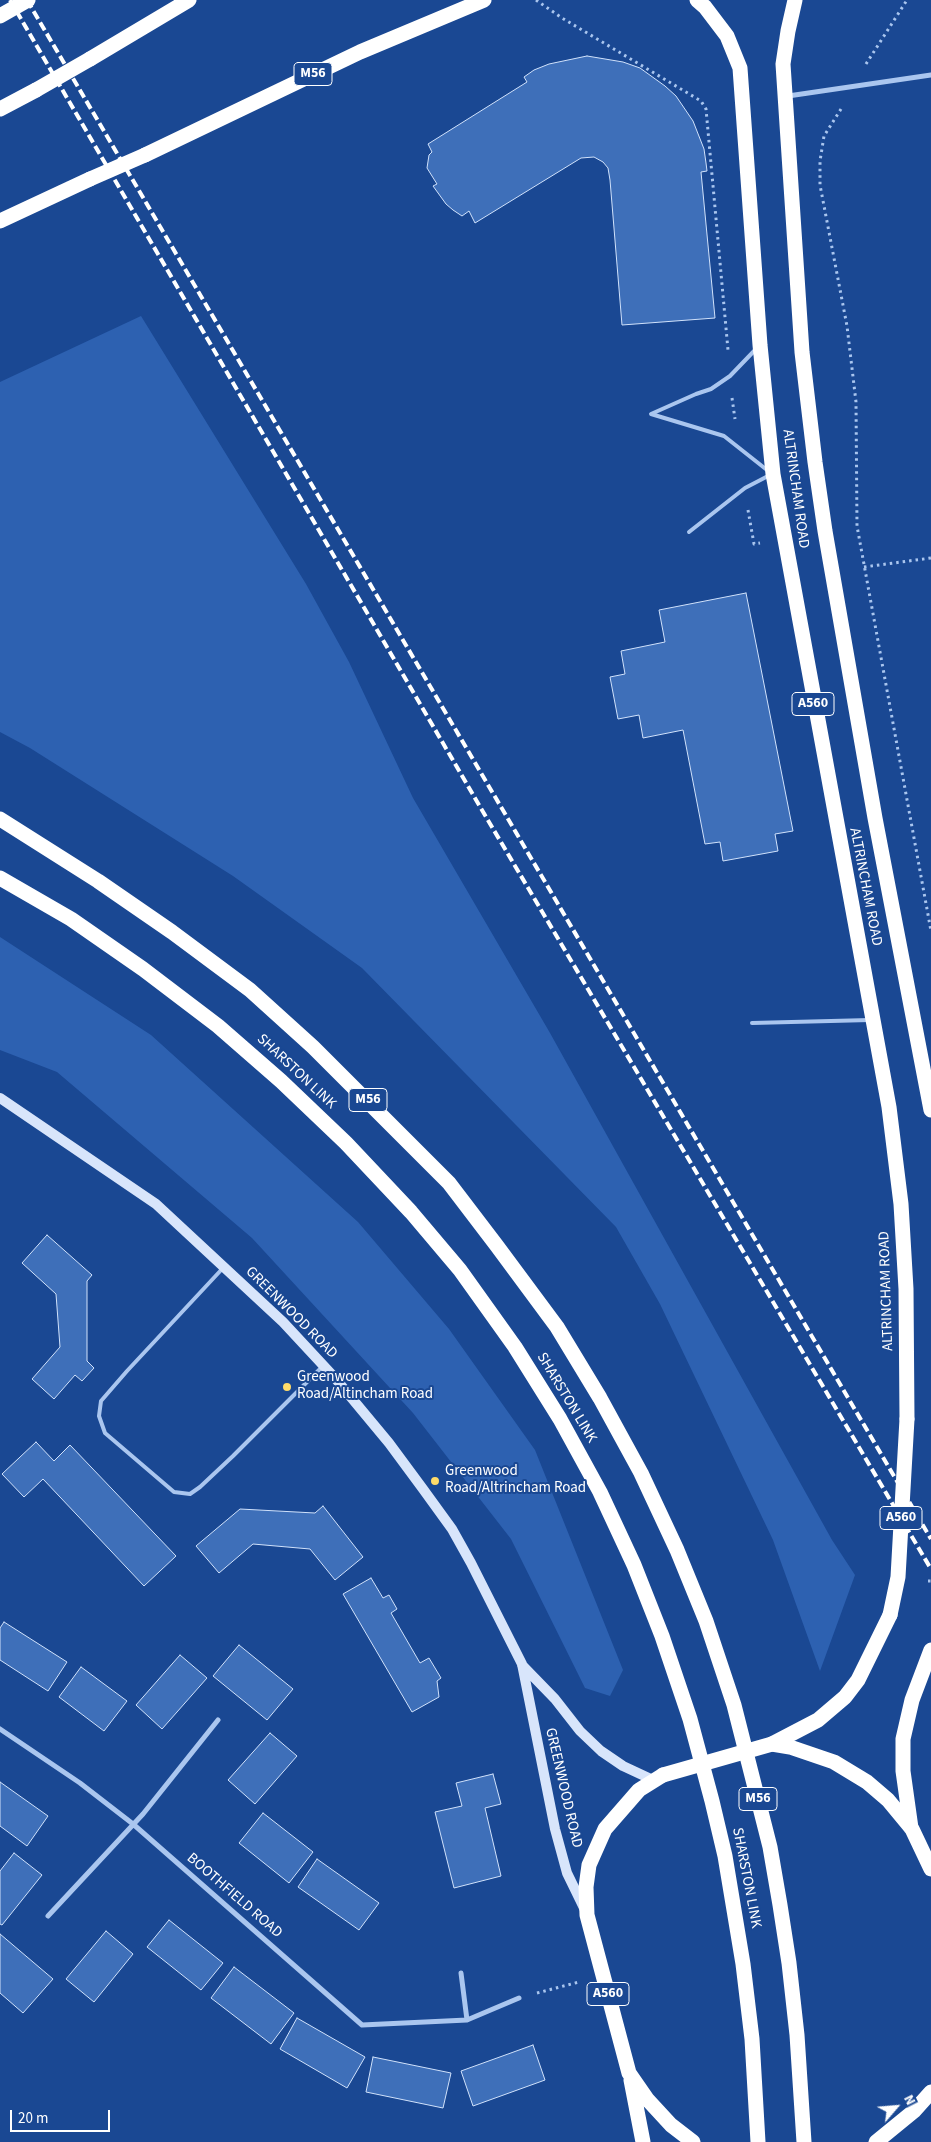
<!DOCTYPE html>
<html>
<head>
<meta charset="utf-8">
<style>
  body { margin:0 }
  #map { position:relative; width:931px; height:2142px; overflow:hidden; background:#1a4893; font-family:"Source Sans 3",sans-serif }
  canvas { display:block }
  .north { position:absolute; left:871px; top:2082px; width:50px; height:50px; -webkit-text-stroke:4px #1a4893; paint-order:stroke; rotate:63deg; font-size:14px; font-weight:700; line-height:20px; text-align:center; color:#fff }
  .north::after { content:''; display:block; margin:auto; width:18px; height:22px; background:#fff; clip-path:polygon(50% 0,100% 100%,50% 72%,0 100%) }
  .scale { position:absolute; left:10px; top:2110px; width:100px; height:22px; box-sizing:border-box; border:2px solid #fff; border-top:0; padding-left:6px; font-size:15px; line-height:18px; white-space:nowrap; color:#fff; -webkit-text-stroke:4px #1a4893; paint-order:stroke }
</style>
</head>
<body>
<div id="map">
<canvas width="931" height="2142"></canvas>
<div class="north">N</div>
<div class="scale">20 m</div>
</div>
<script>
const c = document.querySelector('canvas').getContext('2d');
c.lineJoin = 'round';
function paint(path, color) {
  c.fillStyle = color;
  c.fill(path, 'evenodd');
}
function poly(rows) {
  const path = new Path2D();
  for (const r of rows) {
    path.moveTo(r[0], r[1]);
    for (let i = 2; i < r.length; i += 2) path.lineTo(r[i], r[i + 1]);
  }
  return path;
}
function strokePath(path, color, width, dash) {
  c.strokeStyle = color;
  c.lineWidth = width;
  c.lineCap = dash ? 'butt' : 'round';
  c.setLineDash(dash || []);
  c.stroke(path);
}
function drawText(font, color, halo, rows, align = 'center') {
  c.font = font + ' "Source Sans 3",sans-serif';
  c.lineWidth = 4;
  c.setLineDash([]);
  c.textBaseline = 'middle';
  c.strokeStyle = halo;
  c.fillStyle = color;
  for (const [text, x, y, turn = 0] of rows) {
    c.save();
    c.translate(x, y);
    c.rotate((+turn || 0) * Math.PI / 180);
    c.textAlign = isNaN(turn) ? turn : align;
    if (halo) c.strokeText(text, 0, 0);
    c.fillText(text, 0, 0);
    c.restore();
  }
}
const green = poly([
  [141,316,306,584,349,662,413,798,550,1033,832,1540,855,1575,820,1671,773,1540,660,1304,616,1227,362,968,233,876,30,748,0,732,0,382],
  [0,937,151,1035,358,1222,449,1329,535,1450,623,1670,610,1696,585,1688,511,1539,413,1413,252,1238,57,1072,0,1050]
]);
const building = poly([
  [587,56,623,62,640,68,665,86,676,96,693,121,704,149,706,163,707,171,701,172,715,318,622,325,610,180,608,168,603,162,594,157,581,158,475,223,469,211,462,216,453,210,446,204,433,186,437,184,427,168,429,155,432,152,428,144,527,82,524,77,534,70,549,64,587,56],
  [746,593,793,831,775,834,778,851,723,861,720,842,705,844,683,730,643,738,639,715,618,719,610,677,625,674,621,651,665,642,659,610,746,593],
  [47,1235,92,1275,87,1281,87,1361,94,1368,82,1381,75,1375,54,1399,32,1379,60,1347,56,1294,22,1263,47,1235],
  [36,1442,54,1461,70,1445,176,1556,144,1586,43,1479,24,1497,2,1474,36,1442],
  [323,1506,363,1557,335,1580,310,1549,253,1544,219,1573,196,1546,240,1509,315,1513,323,1506],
  [371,1578,383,1598,389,1595,397,1609,391,1613,420,1663,429,1658,441,1678,437,1681,439,1697,412,1712,343,1594,371,1578],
  [4,1622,67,1662,48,1691,0,1660,0,1628,4,1622],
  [239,1645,293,1689,267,1720,213,1676,239,1645],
  [180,1655,207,1678,162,1729,136,1705,180,1655],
  [81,1667,127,1701,104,1731,59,1697,81,1667],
  [270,1733,297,1756,255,1804,228,1780,270,1733],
  [493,1774,501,1804,485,1808,501,1876,454,1888,435,1812,462,1806,456,1783,493,1774],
  [0,1782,48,1816,27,1846,0,1826,0,1782],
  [263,1813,313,1852,289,1883,239,1843,263,1813],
  [14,1853,42,1875,2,1925,0,1924,0,1871,14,1853],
  [317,1859,379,1903,359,1930,298,1887,317,1859],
  [169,1920,223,1963,201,1990,147,1947,169,1920],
  [106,1931,133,1954,94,2002,66,1979,106,1931],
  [0,1934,53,1979,23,2013,0,1993,0,1934],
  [234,1967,294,2013,271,2044,211,1998,234,1967],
  [297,2018,365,2057,347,2088,280,2049,297,2018],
  [533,2045,545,2080,473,2106,461,2071,533,2045],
  [373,2057,451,2073,443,2108,366,2092,373,2057]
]);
const path = poly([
  [536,0,562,18,701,101,706,109,728,350],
  [866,64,907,0],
  [841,109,824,136,820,161,820,185,847,326,856,402,857,526,931,931],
  [732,398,735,419],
  [748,510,754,544,760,543],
  [864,567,931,558],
  [928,1581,931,1581],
  [537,1993,579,1982]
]);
const lane = poly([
  [755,350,730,376,711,389,696,394,651,414,724,436,767,470],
  [689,532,745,488,770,475],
  [752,1023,870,1020],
  [223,1268,127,1371,101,1401,99,1416,105,1433,174,1492,190,1494,200,1487,233,1456,323,1366]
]);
const street = poly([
  [788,96,931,75],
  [0,1729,80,1783,133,1824,362,2025,467,2020,519,1998],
  [48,1916,143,1814,218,1720],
  [461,1973,467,2020]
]);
const secondary = poly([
  [0,1098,156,1204,283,1322,335,1378,389,1443,423,1489,452,1529,471,1563,522,1664,555,1829,567,1873,586,1912],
  [522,1665,555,1699,580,1731,601,1751,623,1766,653,1780]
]);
const highway = poly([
  [697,0,705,7,727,36,740,68,760,345,773,474,889,1107,901,1204,906,1289,907,1419],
  [795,0,788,31,783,64,802,352,815,462,825,531,875,818,931,1110],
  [90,59,189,0],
  [0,109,36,90],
  [145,155,360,52,484,0],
  [0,221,90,179],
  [0,819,98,881,172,932,250,990,313,1047,449,1183,497,1246,557,1327,600,1398,641,1473,677,1550,706,1621,734,1705,770,1847,780,1905,789,1963,797,2035,804,2142],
  [0,878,71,919,143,969,218,1026,281,1081,346,1143,411,1212,460,1270,515,1347,560,1419,600,1492,634,1565,662,1636,690,1719,712,1801,725,1856,743,1964,752,2039,758,2142],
  [772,1744,790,1747,834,1762,867,1782,888,1800,912,1829,931,1869],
  [772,1744,818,1720,845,1697,858,1680,890,1615],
  [663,1775,639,1790,605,1829,589,1865,586,1887,587,1915,629,2073,647,2099,671,2125,693,2142],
  [911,1828,903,1771,903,1739,912,1700,931,1650],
  [631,2080,643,2142],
  [876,2142,914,2111,931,2092]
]);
const rail = poly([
  [10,0,479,805,931,1569],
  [27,0,931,1539]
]);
const highwayBridge = poly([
  [0,16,28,0],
  [36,90,90,59],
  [90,179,145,155],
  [890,1615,898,1577,907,1419],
  [663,1775,772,1744]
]);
const markers = [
  [287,1387,5,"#ffdb69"],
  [435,1481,5,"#ffdb69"]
];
const shields = [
  [313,74,38],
  [813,704,42],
  [368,1100,38],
  [901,1518,42],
  [758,1799,38],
  [608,1994,42]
];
const shieldNames = [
  ["M56",313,74],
  ["A560",813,704],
  ["M56",368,1100],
  ["A560",901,1518],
  ["M56",758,1799],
  ["A560",608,1994]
];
const streetNames = [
  ["ALTRINCHAM ROAD",795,489,82],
  ["ALTRINCHAM ROAD",865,887,79],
  ["SHARSTON LINK",296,1072,43],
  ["ALTRINCHAM ROAD",887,1291,-92],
  ["GREENWOOD ROAD",291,1313,45],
  ["SHARSTON LINK",566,1398,59],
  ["GREENWOOD ROAD",563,1788,77],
  ["SHARSTON LINK",746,1878,79],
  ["BOOTHFIELD ROAD",234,1896,41]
];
const poiNames = [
  ["Greenwood",297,1378],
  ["Road/Altincham Road",297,1395],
  ["Greenwood",445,1472],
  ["Road/Altrincham Road",445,1489]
];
paint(green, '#2d61b1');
paint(building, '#3e6fb9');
strokePath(building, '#d1e2fb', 1);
strokePath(path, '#aac6ef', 3, [2.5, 4]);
strokePath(lane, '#aac6ef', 4);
strokePath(street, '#aac6ef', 5);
strokePath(secondary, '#d8e5fb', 10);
strokePath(highway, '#fff', 15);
strokePath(rail, '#fff', 4, [9, 4]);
strokePath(highwayBridge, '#fff', 15);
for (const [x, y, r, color] of markers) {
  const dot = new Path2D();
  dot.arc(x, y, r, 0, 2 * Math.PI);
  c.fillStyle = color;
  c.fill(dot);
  strokePath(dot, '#1a4893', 2);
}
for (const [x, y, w] of shields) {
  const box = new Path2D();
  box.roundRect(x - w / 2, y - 11.5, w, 23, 4);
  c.fillStyle = '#1a4893';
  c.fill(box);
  strokePath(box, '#fff', 1);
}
drawText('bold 14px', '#fff', null, shieldNames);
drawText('15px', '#fff', '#1a4893', streetNames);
drawText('15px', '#fff', '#1a4893', poiNames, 'left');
</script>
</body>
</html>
